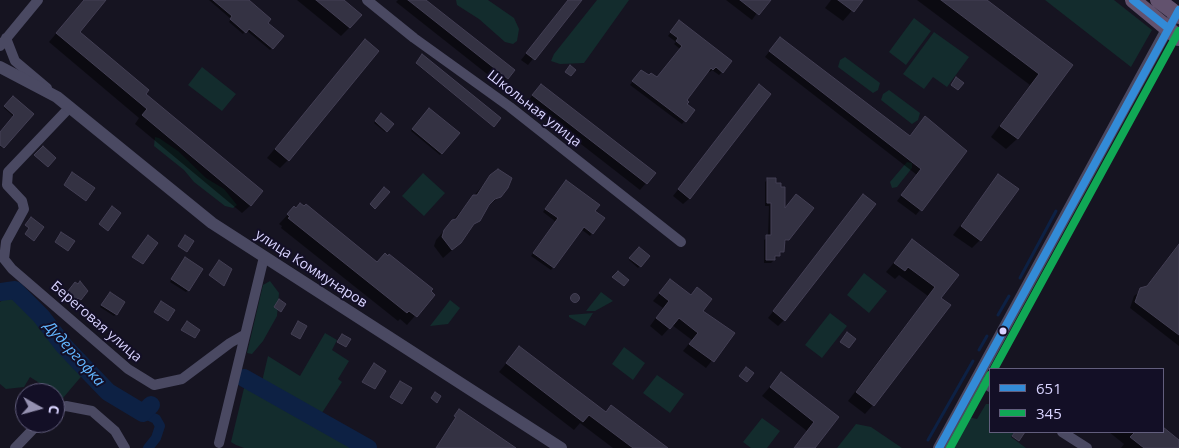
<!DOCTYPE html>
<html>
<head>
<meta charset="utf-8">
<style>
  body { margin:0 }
  #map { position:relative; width:1179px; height:448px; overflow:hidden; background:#161421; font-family:"Open Sans",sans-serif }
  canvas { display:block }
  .legend { position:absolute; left:989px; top:368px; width:175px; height:65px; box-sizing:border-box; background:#130f26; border:1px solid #625e7d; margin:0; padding:6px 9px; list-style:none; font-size:15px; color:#d9d4ff }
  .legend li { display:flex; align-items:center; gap:10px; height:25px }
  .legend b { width:25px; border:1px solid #625e7d }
  .north { position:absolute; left:15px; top:383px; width:50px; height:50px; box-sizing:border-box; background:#130f26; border:1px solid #625e7d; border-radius:50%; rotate:97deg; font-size:14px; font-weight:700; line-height:20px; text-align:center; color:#d9d4ff }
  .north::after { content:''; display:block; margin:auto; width:18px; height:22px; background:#9591b1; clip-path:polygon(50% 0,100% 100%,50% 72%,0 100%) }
</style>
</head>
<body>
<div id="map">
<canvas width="1179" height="448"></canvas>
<ul class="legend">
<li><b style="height:6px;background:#338bd7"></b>651</li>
<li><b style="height:6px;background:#10a855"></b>345</li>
</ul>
<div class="north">С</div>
</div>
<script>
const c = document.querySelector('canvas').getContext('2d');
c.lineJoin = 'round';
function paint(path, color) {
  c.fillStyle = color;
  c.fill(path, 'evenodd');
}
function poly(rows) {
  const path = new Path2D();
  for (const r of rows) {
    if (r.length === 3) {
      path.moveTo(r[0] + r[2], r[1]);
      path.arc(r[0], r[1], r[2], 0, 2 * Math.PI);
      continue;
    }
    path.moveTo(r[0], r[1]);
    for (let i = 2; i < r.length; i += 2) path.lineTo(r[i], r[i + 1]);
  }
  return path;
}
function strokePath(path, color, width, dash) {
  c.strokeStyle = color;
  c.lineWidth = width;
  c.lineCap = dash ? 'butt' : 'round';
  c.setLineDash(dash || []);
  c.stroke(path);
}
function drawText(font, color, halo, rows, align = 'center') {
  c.font = font + ' "Open Sans",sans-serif';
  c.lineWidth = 4;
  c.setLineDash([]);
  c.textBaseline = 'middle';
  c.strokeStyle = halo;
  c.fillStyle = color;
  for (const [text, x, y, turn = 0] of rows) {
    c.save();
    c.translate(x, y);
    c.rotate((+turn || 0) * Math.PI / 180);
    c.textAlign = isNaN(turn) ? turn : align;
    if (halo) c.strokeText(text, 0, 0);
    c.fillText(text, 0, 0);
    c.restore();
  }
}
const green = poly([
  [456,0,488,0,514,18,519,29,517,41,513,44,505,42,479,19,457,5],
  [597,0,629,0,584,63,560,64,551,61,554,54],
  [1045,0,1114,0,1152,30,1131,67],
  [914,18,931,31,906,65,889,52],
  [934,32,969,57,947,87,933,77,924,89,903,74],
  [845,57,880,83,878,90,873,93,838,67,840,60],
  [202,67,236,94,222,111,188,85],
  [889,90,920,113,918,120,912,124,881,100,883,94],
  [155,137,159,138,178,151,206,178,224,189,237,205,233,208,225,206,194,182,184,170,154,146],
  [907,162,912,163,912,168,897,187,892,188,890,182],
  [423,173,445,193,424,216,402,196],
  [864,273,887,291,869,313,847,295],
  [270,281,279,293,277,316,263,341,252,354,247,353,263,285],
  [601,292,613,301,595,311,586,311],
  [8,296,18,298,28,306,51,336,85,372,63,398,30,377,24,387,6,389,0,384,0,302],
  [450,300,460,308,448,324,430,326],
  [593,313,585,326,569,317,569,315],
  [830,313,847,326,822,358,805,345],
  [325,333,337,340,332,350,349,361,338,379,342,382,318,419,261,386,268,356,300,376],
  [624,347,645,363,633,380,612,364],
  [657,375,684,394,670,413,643,393],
  [245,384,361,448,244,448,236,445,231,442],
  [986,404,990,404,990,432,1014,432,1011,437,1026,448,950,448,968,417,977,419],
  [762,418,780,431,767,448,751,448,743,442],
  [856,424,871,427,902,448,837,448]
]);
const shadow = poly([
  [84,0,105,0,78,32,144,94,251,205,242,213,135,124,139,118,49,42],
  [209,0,247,0,267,23,282,37,270,50,246,30,243,34,229,22,231,19],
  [297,0,342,0,349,28,341,36],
  [398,0,424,0,513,70,501,85,396,2],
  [568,0,580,0,528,65,521,60],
  [726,0,766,0,752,20],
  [831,0,861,0,843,21,825,8],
  [917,0,985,0,1072,65,1017,139,1006,149,991,137,1030,85],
  [676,25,722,72,719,75,712,70,710,72,708,71,685,100,685,105,693,110,682,124,630,85,639,74,657,79,680,49,674,44,676,42,668,36],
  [780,38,909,137,925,118,966,151,916,215,897,201,917,175,765,57],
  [365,41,288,160,280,168,267,158],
  [423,56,499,118,493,126,416,64],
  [541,85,646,183,640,190,527,102],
  [759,86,690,198,683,204,673,196],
  [13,97,32,115,2,148,0,146,0,134,14,117,4,108],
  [429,109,458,134,440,155,411,131],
  [381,115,392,124,385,132,374,123],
  [505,174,510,178,500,196,487,207,460,243,443,258,434,246,436,240,491,176],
  [998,176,980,240,972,248,953,235],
  [768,179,775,184,784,211,788,240,783,243,783,251,771,263,764,263,764,240,768,237,769,206,765,206,765,182],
  [563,185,593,211,592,233,590,236,581,229,551,270,531,256,556,222,543,212],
  [863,196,784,320,778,326,768,318],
  [294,208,376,263,433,295,407,325,400,319,398,321,281,228,282,226,279,224],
  [912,241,957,275,939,298,873,405,865,414,848,401,928,296,899,275,895,279,886,272],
  [1179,243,1179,346,1130,308,1134,296,1145,288],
  [639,248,649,256,638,268,629,260],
  [184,261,188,290,186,292,170,282],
  [670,281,690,296,697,289,701,312,733,334,706,368,683,351,692,340,672,325,662,336,650,326,663,308,653,301],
  [110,293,116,314,114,316,100,307],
  [577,296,578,299,573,302,571,298],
  [519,348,605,413,666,448,613,448,580,423,574,430,499,372],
  [782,373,837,417,813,448,794,448,807,431,762,396],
  [1163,428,1179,441,1179,448,1121,448,1124,444,1109,432,1163,432]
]);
const stream = poly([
  [1020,278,1056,211],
  [998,315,1009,296],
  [979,350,987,336],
  [928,440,973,361]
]);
const canal = poly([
  [143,413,156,419,160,426,156,438,148,448]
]);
const river = poly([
  [0,292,15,290,41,316,64,346,108,392,143,413,151,405],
  [244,378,368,448]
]);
const building = poly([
  [84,0,106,0,80,32,149,90,146,94,263,191,251,206,142,115,147,109,56,33,84,0],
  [213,0,249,0,271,19,268,23,284,36,273,49,249,29,246,33,230,19,232,16,213,0],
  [316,0,344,0,362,15,350,28,316,0],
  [408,0,426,0,515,70,508,79,408,0],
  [568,0,582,0,535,60,526,53,568,0],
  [740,0,771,0,759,15,740,0],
  [838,0,863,0,854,12,838,0],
  [941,0,987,0,1073,65,1018,139,1000,126,1039,74,941,0],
  [679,20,732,61,723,73,716,67,713,70,711,68,687,100,689,102,687,104,695,110,686,122,632,81,641,70,649,75,651,73,657,77,682,46,676,41,678,38,670,32,679,20],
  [780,37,910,136,925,116,967,151,922,211,901,195,921,169,769,51,780,37],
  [365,39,379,51,289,161,275,149,365,39],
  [422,54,501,118,494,127,416,63,422,54],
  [570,65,576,70,571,76,565,72,570,65],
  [956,77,964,83,958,90,951,85,956,77],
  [541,84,656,173,647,184,532,95,541,84],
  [759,84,771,94,690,199,678,189,759,84],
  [13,96,34,114,4,148,0,145,0,132,14,115,4,106,13,96],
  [429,108,460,133,442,154,412,129,429,108],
  [381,113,394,124,387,132,375,121,381,113],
  [43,146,56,158,48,167,34,155,43,146],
  [498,169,512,178,508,188,501,197,495,199,489,205,480,221,474,224,461,243,452,250,442,237,444,230,452,220,456,219,473,195,477,195,490,175,498,169],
  [72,172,95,188,86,201,64,185,72,172],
  [998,174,1019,189,981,241,961,226,998,174],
  [767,178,776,178,776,183,781,183,781,187,785,187,785,208,796,194,814,208,789,240,785,240,784,252,780,252,780,256,775,256,775,260,766,260,766,235,771,235,771,203,767,203,767,178],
  [566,180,600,205,595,211,605,218,593,234,584,227,554,268,533,253,558,218,545,209,566,180],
  [384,187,390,192,375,209,370,204,384,187],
  [863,194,876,204,785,321,773,311,863,194],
  [300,203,304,206,306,204,377,262,385,253,388,256,389,254,433,289,431,291,435,295,417,317,409,311,407,313,288,218,290,217,287,214,294,206,296,208,300,203],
  [112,206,121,213,108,231,99,224,112,206],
  [31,217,44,227,34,241,25,234,29,228,25,225,31,217],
  [61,232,75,241,68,251,55,242,61,232],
  [148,235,158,243,143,264,132,257,148,235],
  [185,235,194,241,187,252,178,246,185,235],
  [912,239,959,275,941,298,951,305,874,406,856,392,935,287,908,267,905,271,894,263,912,239],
  [1179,244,1179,335,1135,302,1140,288,1147,286,1179,244],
  [639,247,650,256,641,267,629,258,639,247],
  [185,257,203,269,189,291,171,279,185,257],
  [219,260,232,269,224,286,209,275,219,260],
  [618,271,629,280,624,286,612,277,618,271],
  [670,279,691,295,697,287,712,299,703,311,735,333,714,362,689,344,698,333,679,318,670,329,656,318,669,301,659,293,670,279],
  [80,281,88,291,81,300,78,298,75,301,69,297,71,294,68,291,75,282,78,284,80,281],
  [110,292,125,302,117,315,101,305,110,292],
  [575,298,4.5],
  [279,299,286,304,281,312,274,307,279,299],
  [161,301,175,310,168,321,154,312,161,301],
  [187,321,200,330,195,338,181,330,187,321],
  [298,321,307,326,300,339,291,334,298,321],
  [847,332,856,339,849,348,840,342,847,332],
  [342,334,351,339,346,347,337,342,342,334],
  [519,346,606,412,611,405,668,448,633,448,589,415,583,422,506,363,519,346],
  [374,363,386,371,375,389,362,382,374,363],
  [746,367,754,373,747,382,739,376,746,367],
  [781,372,839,417,815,448,794,448,814,422,770,387,781,372],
  [400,381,412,388,402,404,390,397,400,381],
  [435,392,441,396,437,403,431,398,435,392],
  [459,409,516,448,436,448,456,417,454,416,459,409],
  [1163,427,1179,440,1179,448,1144,448,1130,437,1135,432,1163,432,1163,427],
  [1015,432,1025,432,1019,441,1012,436,1015,432]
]);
const minor = poly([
  [367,0,414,38,510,107,681,242],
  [6,38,15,61,47,88],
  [0,46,38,0],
  [69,108,8,172,7,185,22,201,24,209,6,242,4,259,12,269,128,369,154,385,182,379,230,343,244,335],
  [977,378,990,387],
  [55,409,66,406,92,411,115,431,125,448],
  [1062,432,1087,448],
  [219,443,264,257],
  [15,448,39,423]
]);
const tertiary = poly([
  [0,67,57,97,212,223,561,448],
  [939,448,1171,22]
]);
const trunk = poly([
  [1133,0,1179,38],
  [1158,0,1179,16]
]);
const bus1 = poly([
  [1133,0,1168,28],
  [939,448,1179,10]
]);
const bus2 = poly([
  [994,369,1179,31],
  [950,448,990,375]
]);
const markers = [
  [1003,331,4.5,"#d9d4ff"]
];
const streetNames = [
  ["Школьная улица",534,109,38],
  ["улица Коммунаров",311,269,33],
  ["Береговая улица",96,322,41]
];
const waterNames = [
  ["Дудергофка",74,354,48]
];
paint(green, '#132c2d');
paint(shadow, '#0007');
strokePath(stream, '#0d2144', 3);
strokePath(canal, '#0d2144', 10);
strokePath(river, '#0d2144', 18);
paint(building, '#343243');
strokePath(building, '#433f54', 1);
strokePath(minor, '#4a4962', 10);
strokePath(tertiary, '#4a4962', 12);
strokePath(trunk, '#62526e', 16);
strokePath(bus1, '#338bd7', 8);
strokePath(bus2, '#10a855', 8);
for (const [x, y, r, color] of markers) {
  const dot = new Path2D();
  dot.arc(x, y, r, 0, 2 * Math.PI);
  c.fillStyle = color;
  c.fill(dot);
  strokePath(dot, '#130f26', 2);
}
drawText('14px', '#d9d4ff', '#130f26', streetNames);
drawText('italic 15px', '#62b6ff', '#130f26', waterNames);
</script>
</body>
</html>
